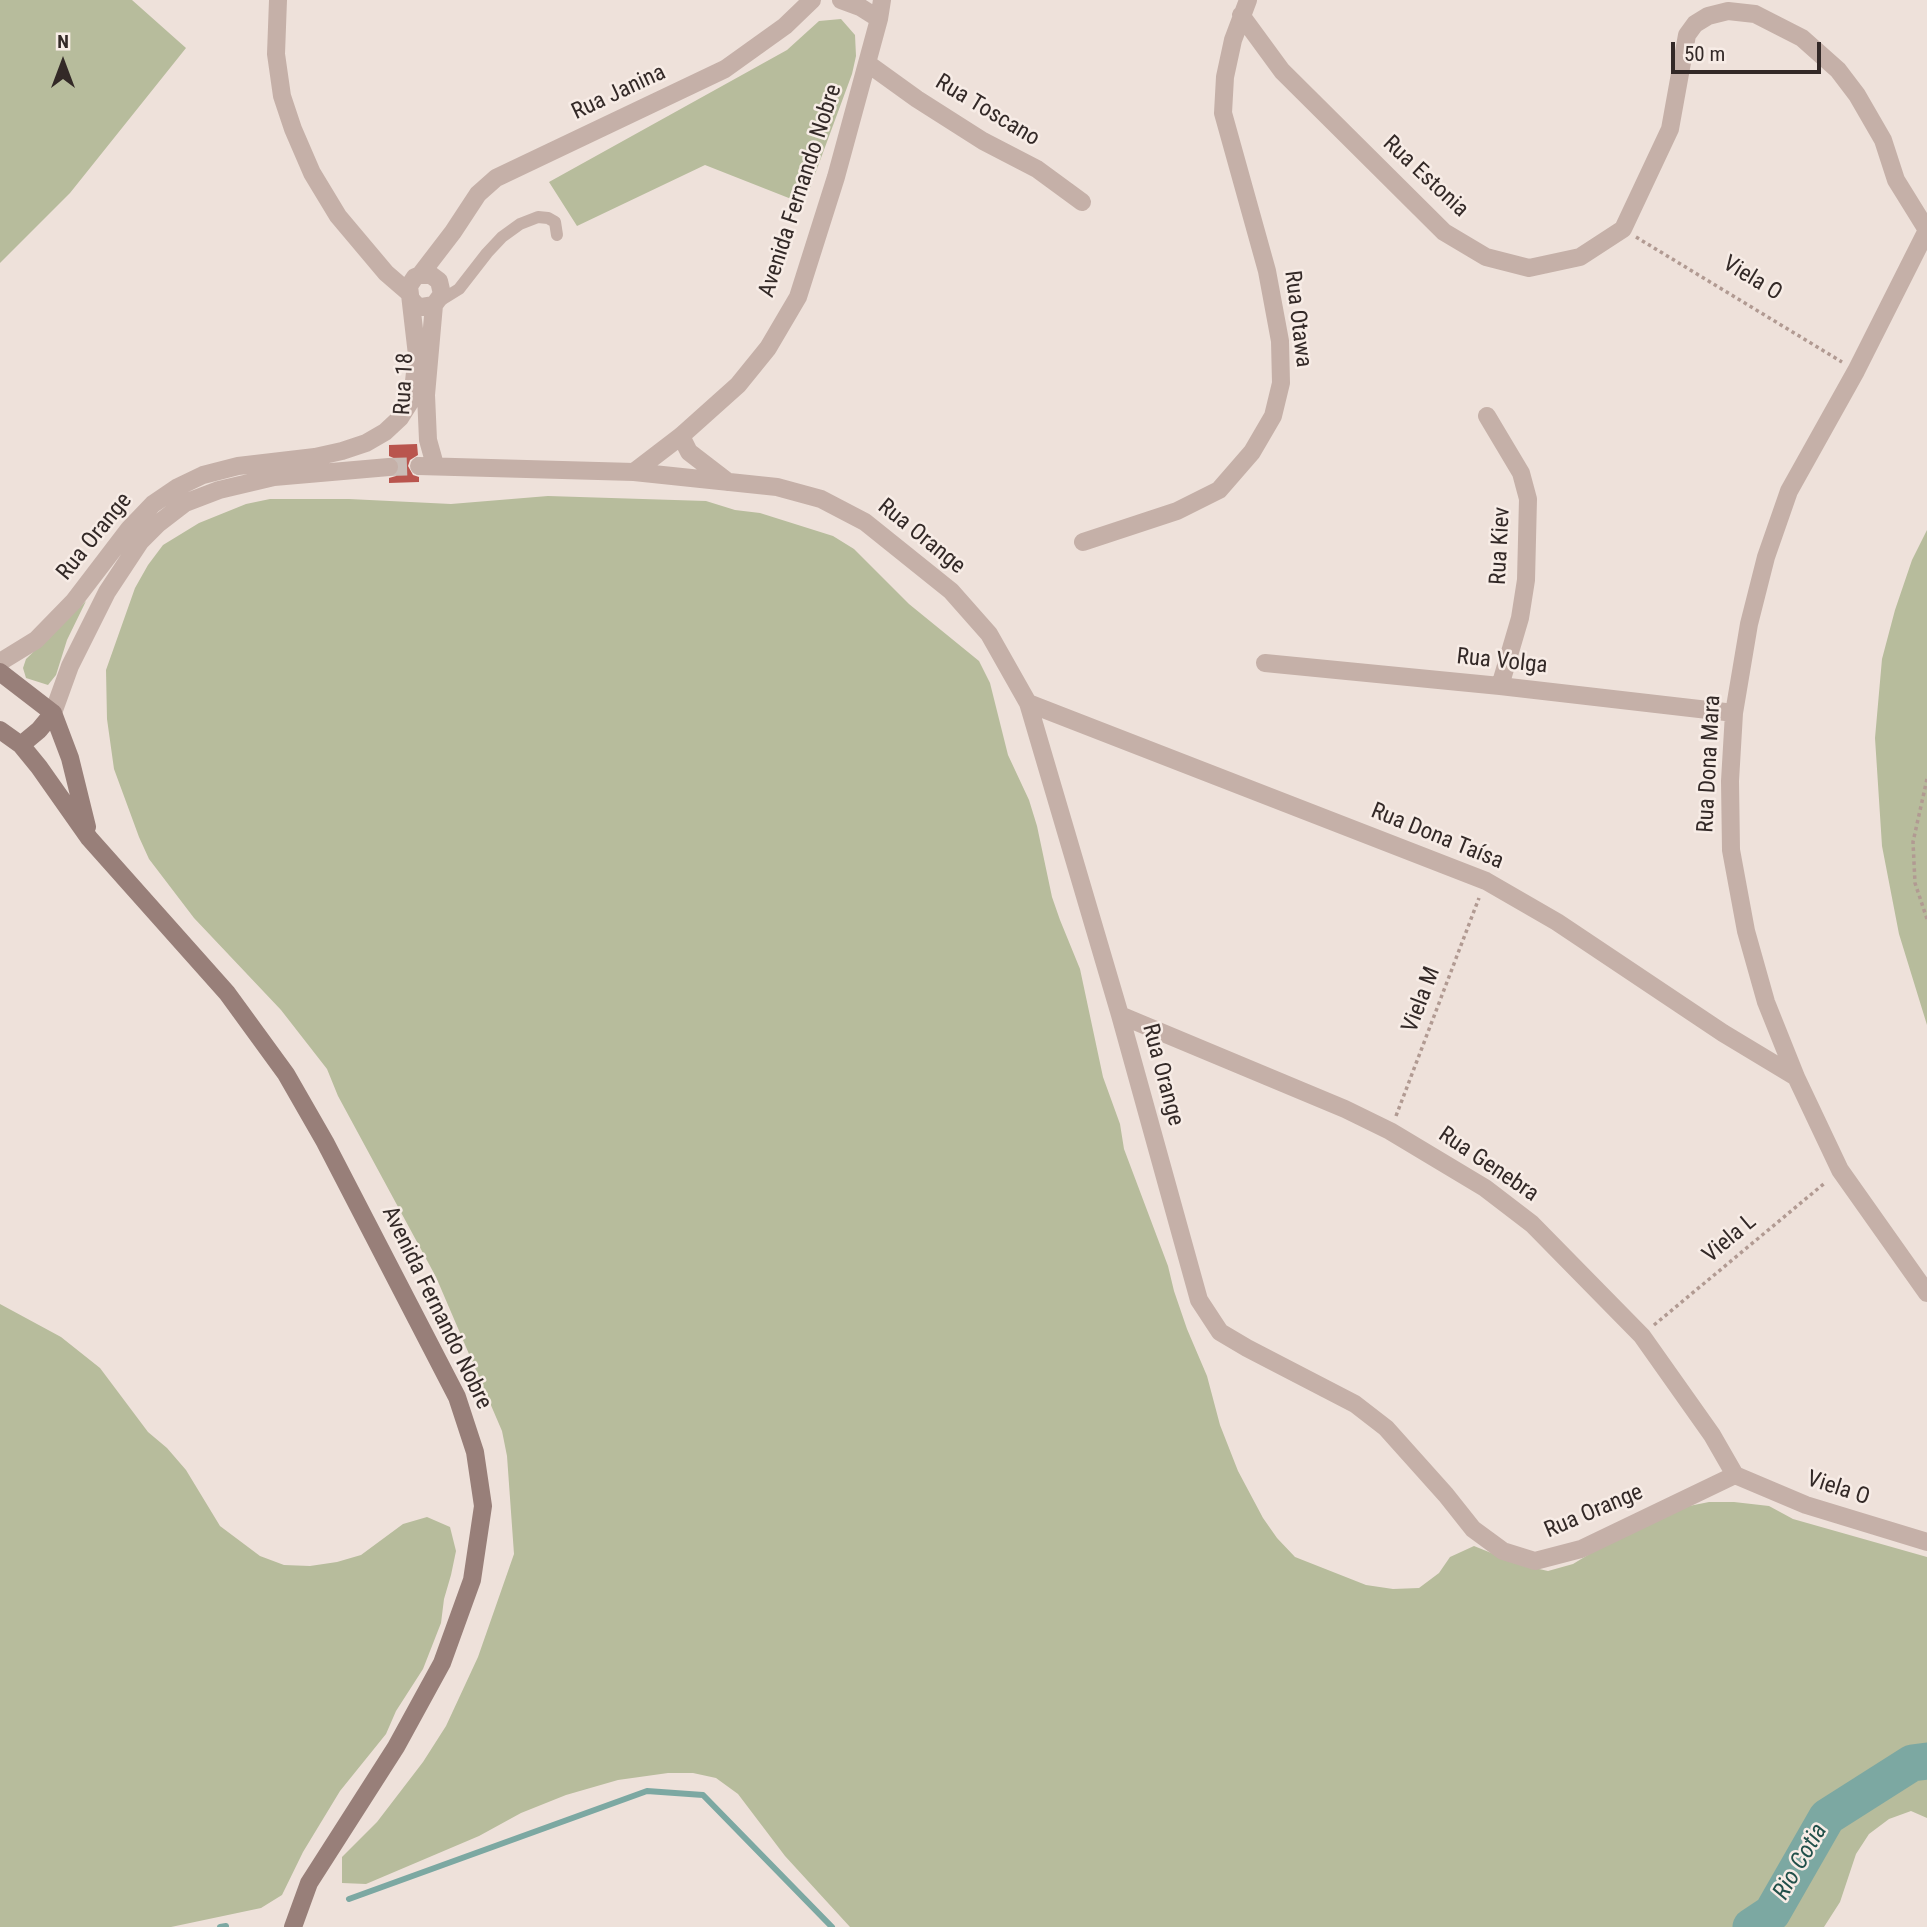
<!DOCTYPE html>
<html>
<head>
<meta charset="utf-8">
<style>
  body { margin:0 }
  #map { position:relative; width:1927px; height:1927px; overflow:hidden; background:#eee1da; font-family:"Roboto Condensed",sans-serif }
  canvas { display:block }
  .north { position:absolute; left:28px; top:28px; width:70px; height:70px; -webkit-text-stroke:5px #f7ece6; paint-order:stroke; rotate:0deg; font-size:19px; font-weight:700; line-height:28px; text-align:center; color:#332927 }
  .north::after { content:''; display:block; margin:auto; width:24px; height:32px; background:#332927; clip-path:polygon(50% 0,100% 100%,50% 72%,0 100%) }
  .scale { position:absolute; left:1671px; top:42px; width:150px; height:32px; box-sizing:border-box; border:4px solid #332927; border-top:0; padding-left:9px; font-size:21px; line-height:24px; white-space:nowrap; color:#332927; -webkit-text-stroke:5px #f7ece6; paint-order:stroke }
</style>
</head>
<body>
<div id="map">
<canvas width="1927" height="1927"></canvas>
<div class="north">N</div>
<div class="scale">50 m</div>
</div>
<script>
const c = document.querySelector('canvas').getContext('2d');
c.lineJoin = 'round';
function paint(path, color) {
  c.fillStyle = color;
  c.fill(path, 'evenodd');
}
function poly(rows) {
  const path = new Path2D();
  for (const r of rows) {
    path.moveTo(r[0], r[1]);
    for (let i = 2; i < r.length; i += 2) path.lineTo(r[i], r[i + 1]);
  }
  return path;
}
function strokePath(path, color, width, dash) {
  c.strokeStyle = color;
  c.lineWidth = width;
  c.lineCap = dash ? 'butt' : 'round';
  c.setLineDash(dash || []);
  c.stroke(path);
}
function drawText(font, color, halo, rows, align = 'center') {
  c.font = font + ' "Roboto Condensed",sans-serif';
  c.lineWidth = 5;
  c.setLineDash([]);
  c.textBaseline = 'middle';
  c.strokeStyle = halo;
  c.fillStyle = color;
  for (const [text, x, y, turn = 0] of rows) {
    c.save();
    c.translate(x, y);
    c.rotate((+turn || 0) * Math.PI / 180);
    c.textAlign = isNaN(turn) ? turn : align;
    if (halo) c.strokeText(text, 0, 0);
    c.fillText(text, 0, 0);
    c.restore();
  }
}
const green = poly([
  [0,0,132,0,186,48,70,193,0,263],
  [841,19,855,35,856,56,852,74,804,204,705,165,577,226,549,182,787,50,819,21],
  [548,496,706,501,735,510,760,513,833,536,854,549,909,604,979,661,990,683,1008,755,1029,800,1037,826,1052,897,1060,920,1080,969,1103,1077,1120,1124,1124,1149,1168,1266,1174,1291,1187,1329,1207,1376,1220,1425,1238,1471,1263,1518,1277,1538,1295,1557,1366,1585,1393,1589,1419,1588,1439,1573,1450,1557,1474,1546,1521,1565,1548,1571,1573,1564,1616,1538,1684,1507,1709,1502,1734,1502,1769,1506,1793,1519,1927,1557,1927,1748,1875,1766,1835,1793,1801,1833,1769,1898,1733,1927,850,1927,785,1856,738,1794,716,1778,693,1773,668,1773,618,1780,566,1795,521,1813,479,1836,366,1884,342,1883,342,1857,377,1822,423,1762,446,1726,478,1657,514,1554,507,1456,502,1431,436,1277,338,1096,327,1069,281,1010,194,918,149,859,139,837,114,769,107,719,106,670,135,588,148,565,163,545,199,523,246,504,270,499,349,499,451,504],
  [1927,530,1927,1025,1899,934,1882,846,1875,738,1882,659,1895,610,1912,560],
  [86,601,67,640,56,675,48,685,26,678,23,668,26,659],
  [0,1304,61,1337,100,1368,148,1432,167,1448,186,1470,220,1526,260,1556,284,1565,310,1566,337,1562,361,1555,403,1524,427,1517,450,1527,456,1551,451,1575,444,1599,441,1623,423,1669,396,1711,386,1734,340,1791,303,1852,282,1895,261,1908,171,1927,0,1927],
  [1927,1772,1927,1818,1911,1811,1889,1819,1869,1834,1856,1854,1840,1902,1824,1927,1773,1927,1795,1899,1816,1853,1848,1814,1888,1785,1911,1775]
]);
const stream = poly([
  [349,1899,647,1791,703,1795,832,1927],
  [220,1927,226,1926]
]);
const river = poly([
  [1751,1927,1772,1913,1827,1817,1912,1763,1927,1761]
]);
const building = poly([
  [417,444,418,455,410,460,408,466,413,475,419,477,419,482,389,483,389,478,396,476,400,467,398,460,389,456,389,445]
]);
const streetTunnel = poly([
  [389,467,419,466]
]);
const path = poly([
  [1636,237,1842,362],
  [1927,779,1913,842,1915,883,1927,919],
  [1396,1116,1479,898],
  [1654,1325,1826,1182]
]);
const lane = poly([
  [438,302,459,289,487,253,502,237,520,224,538,217,548,218,555,222,557,235]
]);
const street = poly([
  [278,0,276,54,282,96,293,129,312,173,338,216,386,273,408,292],
  [841,0,860,7,879,19],
  [1241,15,1282,71,1444,232,1486,257,1529,268,1580,257,1623,229,1670,129,1687,35,1695,24,1708,16,1728,11,1755,14,1802,38,1838,70,1857,95,1883,140,1896,180,1927,230,1856,371,1789,491,1766,557,1749,624,1734,713,1730,781,1731,850,1746,931,1766,1002,1796,1077,1840,1170,1927,1293],
  [867,63,917,99,983,141,1037,169,1082,202],
  [420,275,453,232,478,194,496,178,725,69,785,26,812,0],
  [434,305,426,395,428,440,435,465],
  [1487,416,1521,473,1528,499,1526,580,1520,618,1500,686],
  [681,436,689,452,728,482],
  [419,466,634,472,681,436,738,385,768,348,798,297,836,177,879,19,882,0],
  [634,472,777,487,821,499,865,522,951,591,989,634,1028,703,1120,1015,1199,1300,1220,1332,1247,1348,1355,1404,1386,1428,1446,1495,1473,1529,1503,1551,1535,1561,1581,1549,1735,1475],
  [1083,542,1177,511,1219,490,1252,452,1273,416,1281,383,1280,341,1267,271,1223,113,1225,77,1233,40,1248,0],
  [0,662,36,640,74,601,129,529,153,504,178,487,203,475,238,466,315,457,342,451,366,443,385,432,400,418,412,399,417,355,409,286,415,277,420,275,431,275,439,281,442,294,434,305,422,307,417,306,411,299],
  [1265,663,1500,686,1734,713],
  [1028,703,1486,881,1557,922,1723,1033,1796,1077],
  [53,713,70,666,107,592,140,542,159,523,185,503,219,490,274,477,389,467],
  [1120,1015,1345,1109,1390,1131,1485,1188,1532,1224,1642,1336,1712,1435,1735,1475],
  [1735,1475,1806,1505,1927,1542]
]);
const secondary = poly([
  [0,672,53,713,70,758,87,827],
  [0,730,21,745,39,767,89,838,227,993,286,1074,325,1142,457,1397,475,1452,483,1506,472,1580,442,1663,396,1747,309,1883,293,1927],
  [21,745,39,730,53,713]
]);
const streetNames = [
  ["Rua Janina",619,93,-25],
  ["Rua Toscano",987,111,31],
  ["Rua Estonia",1425,177,43],
  ["Avenida Fernando Nobre",801,191,-72],
  ["Viela O",1752,279,31],
  ["Rua Otawa",1297,319,83],
  ["Rua 18",405,384,-87],
  ["Rua Orange",95,537,-51],
  ["Rua Orange",921,537,39],
  ["Rua Kiev",1501,546,-87],
  ["Rua Volga",1502,662,6],
  ["Rua Dona Mara",1710,764,-87],
  ["Rua Dona Taísa",1437,837,22],
  ["Viela M",1422,1000,-69],
  ["Rua Orange",1162,1075,75],
  ["Rua Genebra",1488,1165,34],
  ["Viela L",1730,1239,-40],
  ["Avenida Fernando Nobre",436,1308,64],
  ["Viela O",1838,1489,18],
  ["Rua Orange",1594,1512,-23]
];
const waterNames = [
  ["Rio Cotia",1801,1862,-60]
];
paint(green, '#b7bc9c');
strokePath(stream, '#7ca8a2', 6);
strokePath(river, '#7ca8a2', 37);
paint(building, '#b9554e');
strokePath(streetTunnel, '#c9bcb6', 18, [18, 9]);
strokePath(path, '#b19a92', 3.5, [3.5, 3.5]);
strokePath(lane, '#c5b0a8', 12);
strokePath(street, '#c5b0a8', 18);
strokePath(secondary, '#987f79', 18);
drawText('23px', '#332927', '#f7ece6', streetNames);
drawText('italic 24px', '#21504a', '#f7ece6', waterNames);
</script>
</body>
</html>
